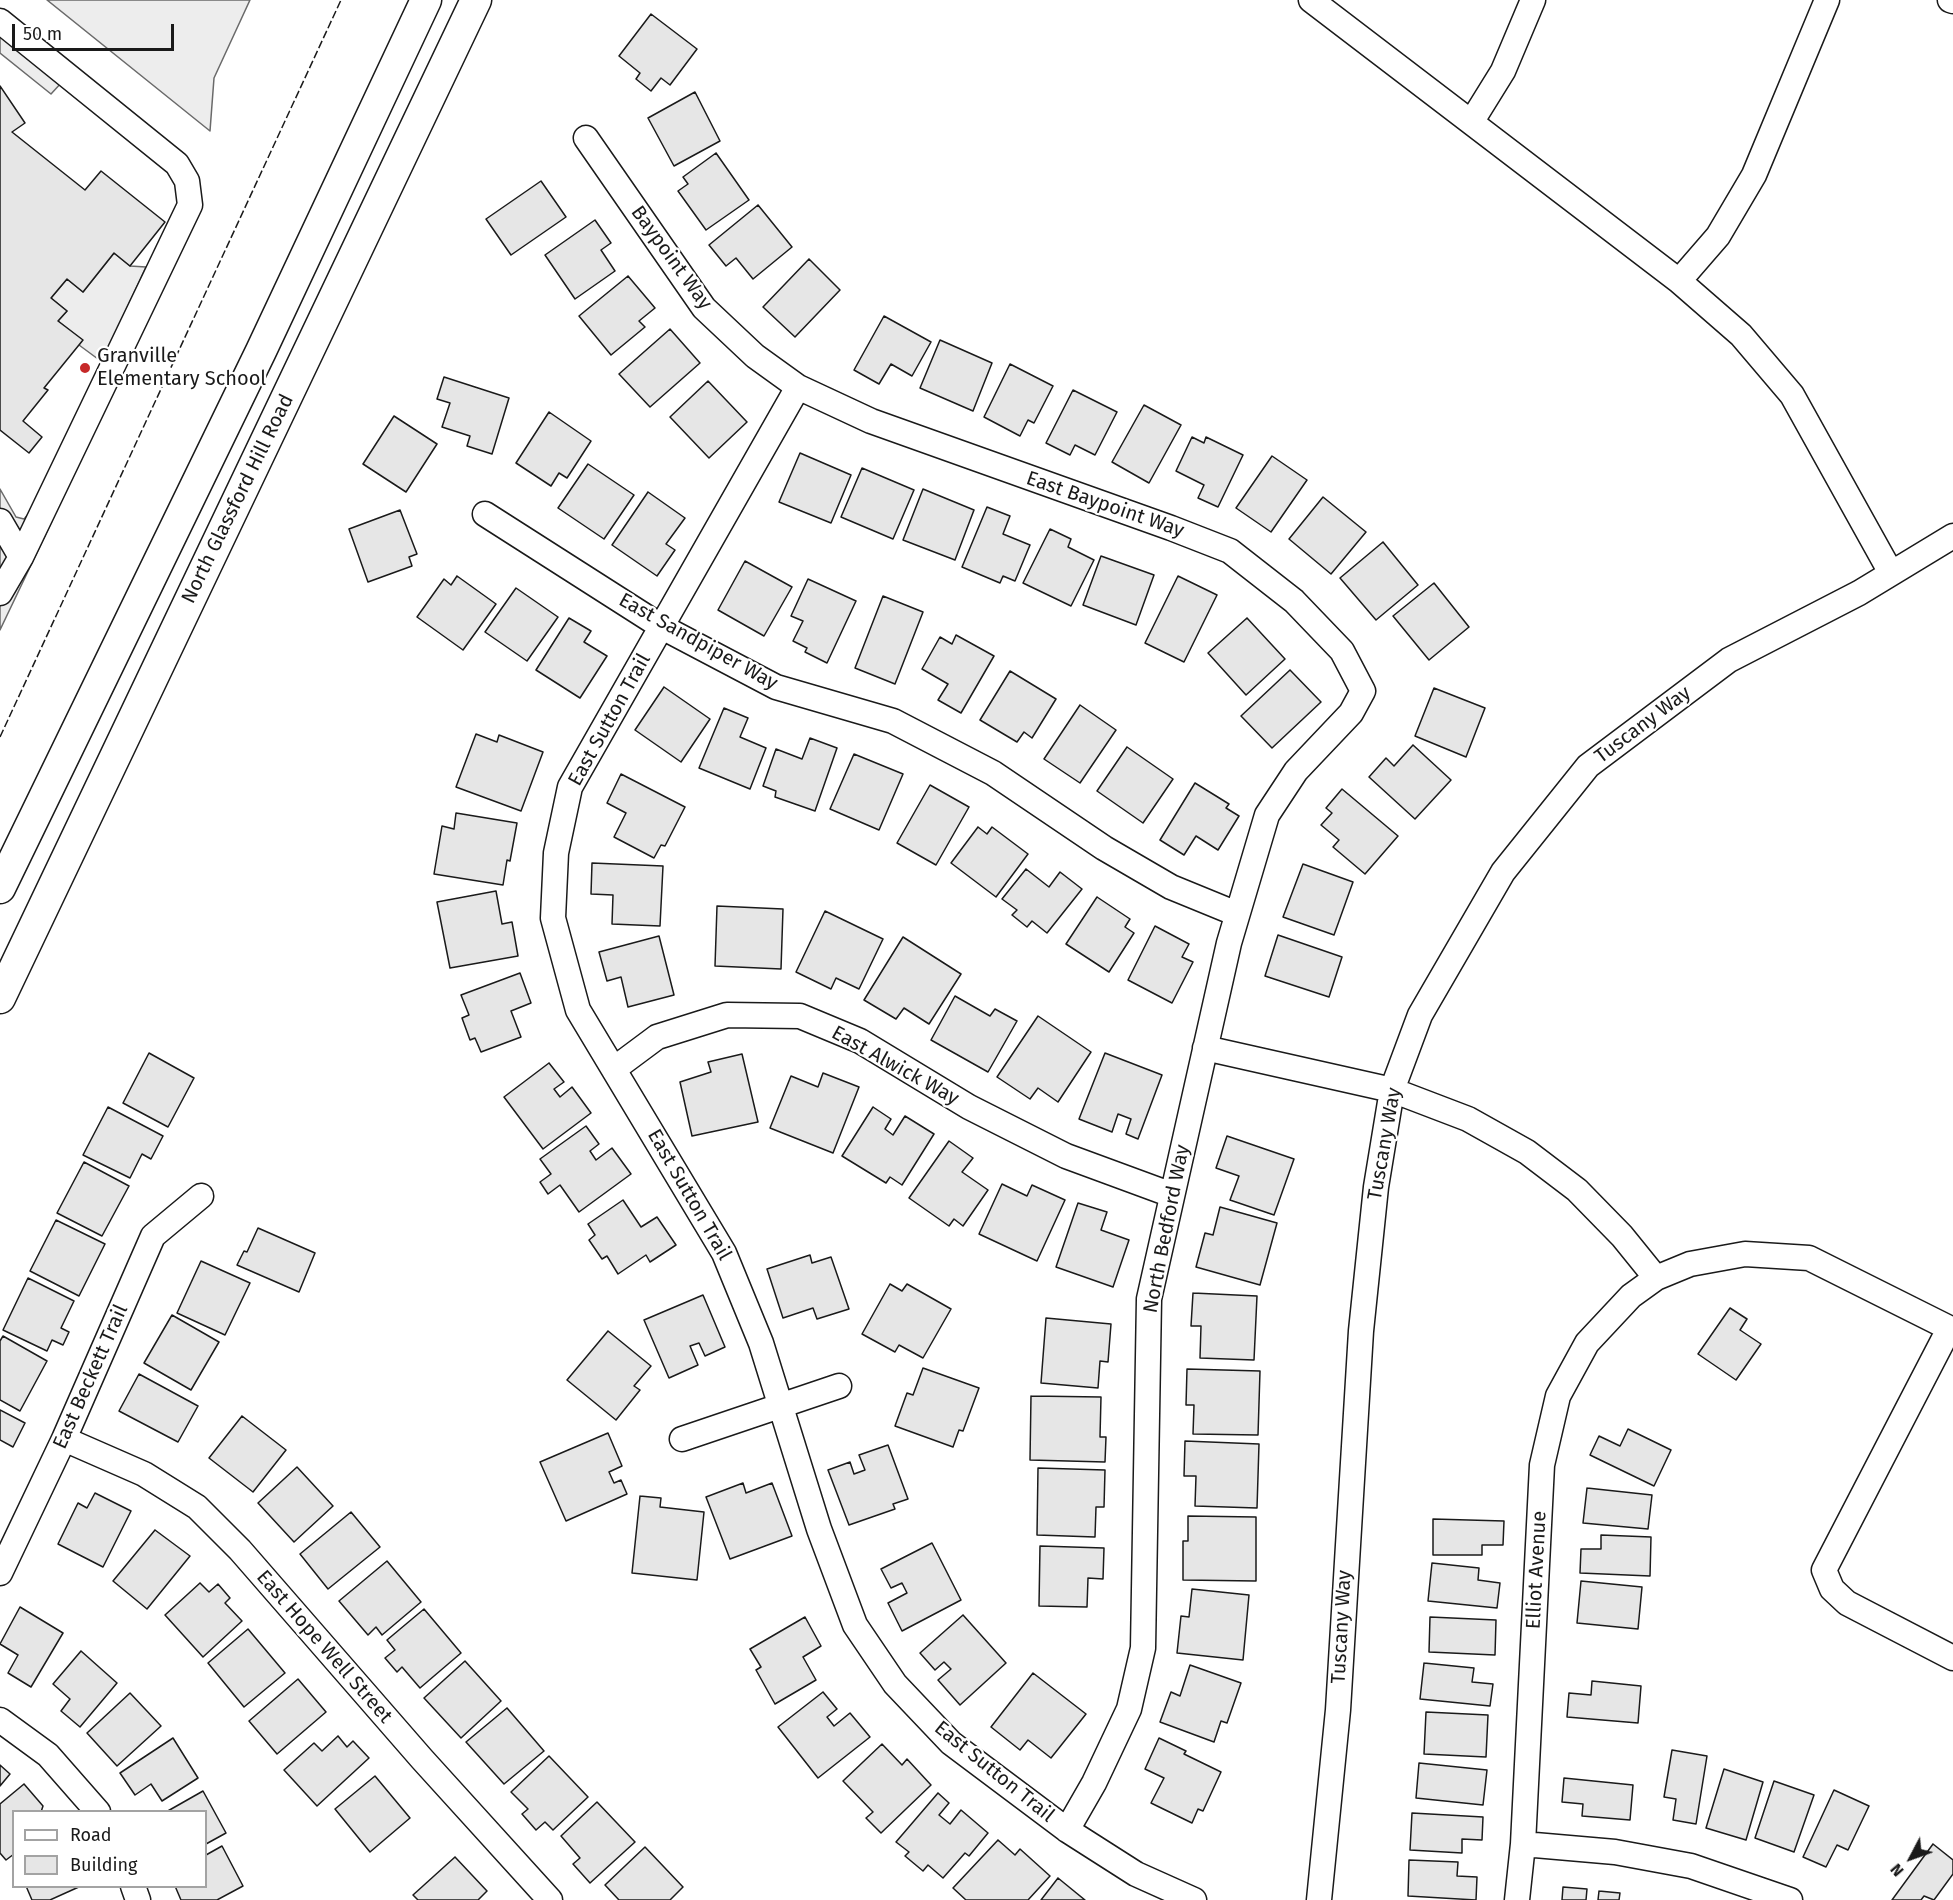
<!DOCTYPE html>
<html>
<head>
<meta charset="utf-8">
<style>
  body { margin:0 }
  #map { position:relative; width:1953px; height:1900px; overflow:hidden; background:#fff; font-family:"Fira Sans",sans-serif }
  canvas { display:block }
  .legend { position:absolute; left:12px; top:1810px; width:195px; height:78px; box-sizing:border-box; background:#fff; border:2px solid #a3a3a3; margin:0; padding:8px 10px; list-style:none; font-size:18px; color:#1a1a1a }
  .legend li { display:flex; align-items:center; gap:12px; height:30px }
  .legend b { width:30px; border:2px solid #a3a3a3 }
  .north { position:absolute; left:1881px; top:1828px; width:60px; height:60px; -webkit-text-stroke:4px #fff; paint-order:stroke; rotate:229deg; font-size:16px; font-weight:700; line-height:24px; text-align:center; color:#1a1a1a }
  .north::after { content:''; display:block; margin:auto; width:21px; height:27px; background:#1a1a1a; clip-path:polygon(50% 0,100% 100%,50% 72%,0 100%) }
  .scale { position:absolute; left:12px; top:24px; width:162px; height:27px; box-sizing:border-box; border:3px solid #1a1a1a; border-top:0; padding-left:8px; font-size:18px; line-height:21px; white-space:nowrap; color:#1a1a1a; -webkit-text-stroke:4px #fff; paint-order:stroke }
</style>
</head>
<body>
<div id="map">
<canvas width="1953" height="1900"></canvas>
<ul class="legend">
<li><b style="height:8px;background:#fff"></b>Road</li>
<li><b style="height:16px;background:#e6e6e6"></b>Building</li>
</ul>
<div class="north">N</div>
<div class="scale">50 m</div>
</div>
<script>
const c = document.querySelector('canvas').getContext('2d');
c.lineJoin = 'round';
function paint(path, color) {
  c.fillStyle = color;
  c.fill(path, 'evenodd');
}
function poly(rows) {
  const path = new Path2D();
  for (const r of rows) {
    path.moveTo(r[0], r[1]);
    for (let i = 2; i < r.length; i += 2) path.lineTo(r[i], r[i + 1]);
  }
  return path;
}
function strokePath(path, color, width, dash) {
  c.strokeStyle = color;
  c.lineWidth = width;
  c.lineCap = dash ? 'butt' : 'round';
  c.setLineDash(dash || []);
  c.stroke(path);
}
function drawText(font, color, halo, rows, align = 'center') {
  c.font = font + ' "Fira Sans",sans-serif';
  c.lineWidth = 4.5;
  c.setLineDash([]);
  c.textBaseline = 'middle';
  c.strokeStyle = halo;
  c.fillStyle = color;
  for (const [text, x, y, turn = 0] of rows) {
    c.save();
    c.translate(x, y);
    c.rotate((+turn || 0) * Math.PI / 180);
    c.textAlign = isNaN(turn) ? turn : align;
    if (halo) c.strokeText(text, 0, 0);
    c.fillText(text, 0, 0);
    c.restore();
  }
}
const built = poly([
  [47,0,250,0,214,78,210,131,47,0],
  [0,31,62,82,51,94,0,53,0,31],
  [114,253,130,266,146,267,102,362,79,345,82,340,58,321,67,311,51,298,67,279,83,292,114,253],
  [0,489,16,517,24,519,31,511,52,521,0,630,0,489]
]);
const building = poly([
  [651,14,697,49,670,85,661,78,651,91,636,79,640,73,619,56,651,14],
  [0,86,25,123,12,132,85,190,101,171,165,222,130,266,114,253,83,292,67,279,51,298,67,311,58,321,83,340,44,388,48,390,23,421,42,437,29,453,0,430,0,86],
  [695,92,720,141,674,166,648,118,695,92],
  [716,153,749,200,706,230,678,191,688,184,683,177,716,153],
  [541,181,566,217,511,255,486,219,541,181],
  [758,205,792,247,753,279,736,258,726,266,709,245,758,205],
  [595,220,611,243,601,250,615,271,575,299,545,255,595,220],
  [809,259,840,290,795,337,763,307,809,259],
  [628,276,655,308,639,321,645,327,611,355,579,316,628,276],
  [884,316,931,342,912,376,891,364,879,384,854,370,884,316],
  [670,329,700,363,650,407,619,374,670,329],
  [940,340,992,363,973,411,920,388,940,340],
  [1010,364,1053,386,1034,423,1028,420,1020,436,984,417,1010,364],
  [444,377,509,398,492,454,467,446,470,436,442,427,450,403,437,399,444,377],
  [708,381,747,422,709,458,670,417,708,381],
  [1073,390,1117,412,1095,455,1075,445,1070,455,1046,443,1073,390],
  [1144,405,1181,425,1149,483,1112,462,1144,405],
  [549,412,591,441,567,478,559,473,551,486,516,463,549,412],
  [394,416,437,444,406,492,363,464,394,416],
  [1192,437,1204,443,1206,437,1243,455,1218,507,1198,498,1204,485,1176,471,1192,437],
  [800,453,851,475,831,523,779,502,800,453],
  [1272,456,1307,480,1271,532,1236,508,1272,456],
  [588,464,634,495,604,539,558,508,588,464],
  [862,468,914,490,893,539,841,517,862,468],
  [923,489,974,510,955,560,903,540,923,489],
  [648,492,685,518,666,544,675,550,657,576,612,545,648,492],
  [1323,497,1366,532,1331,574,1289,539,1323,497],
  [987,507,1010,516,1003,534,1030,545,1015,581,1003,576,1000,583,962,567,987,507],
  [400,510,417,554,409,557,412,566,368,582,349,529,400,510],
  [1050,529,1071,539,1068,547,1094,560,1071,606,1023,583,1050,529],
  [1383,542,1418,585,1376,620,1340,578,1383,542],
  [1101,556,1154,575,1136,625,1083,605,1101,556],
  [745,561,792,587,764,636,718,610,745,561],
  [457,576,496,604,463,650,417,617,444,579,451,585,457,576],
  [1178,576,1217,595,1184,662,1145,643,1178,576],
  [808,579,856,601,827,663,805,652,807,648,793,641,803,621,791,616,808,579],
  [1434,583,1469,627,1429,660,1393,616,1434,583],
  [516,588,558,617,527,661,485,632,516,588],
  [883,596,923,612,895,684,855,668,883,596],
  [569,618,591,631,584,642,607,656,580,698,536,670,569,618],
  [1247,618,1285,659,1246,695,1208,653,1247,618],
  [956,635,994,656,961,713,938,700,948,684,922,669,940,637,952,644,956,635],
  [1290,670,1321,702,1272,748,1241,716,1290,670],
  [1010,671,1056,699,1032,738,1024,732,1017,742,980,720,1010,671],
  [664,687,710,719,681,762,635,730,664,687],
  [1434,688,1485,708,1466,757,1415,736,1434,688],
  [1080,705,1116,730,1080,783,1044,759,1080,705],
  [724,708,748,718,740,737,766,748,750,789,699,768,724,708],
  [476,734,497,742,499,735,543,752,521,811,456,787,476,734],
  [810,738,837,748,815,811,775,797,776,791,763,786,776,749,802,759,810,738],
  [1413,745,1451,780,1415,819,1369,777,1386,758,1394,766,1413,745],
  [1127,747,1173,779,1143,823,1097,791,1127,747],
  [854,754,903,774,879,830,830,809,854,754],
  [621,774,685,807,665,846,661,845,654,858,614,837,626,813,607,803,621,774],
  [1195,783,1229,804,1226,808,1239,816,1218,850,1196,836,1184,855,1160,840,1195,783],
  [930,785,969,807,936,865,897,843,930,785],
  [1342,789,1398,836,1365,874,1333,847,1339,840,1321,825,1332,813,1326,808,1342,789],
  [456,813,517,823,510,861,507,860,503,885,434,874,442,826,454,829,456,813],
  [978,827,987,834,992,827,1028,854,996,897,951,863,978,827],
  [592,863,663,866,660,926,612,924,613,895,591,894,592,863],
  [1303,864,1353,882,1334,935,1283,917,1303,864],
  [1026,869,1049,887,1060,872,1082,889,1047,933,1032,921,1027,927,1012,915,1017,910,1002,899,1026,869],
  [496,891,502,924,512,922,518,956,450,968,437,902,496,891],
  [1097,897,1130,919,1125,927,1134,933,1109,972,1066,944,1097,897],
  [717,906,783,909,781,969,715,966,717,906],
  [825,911,883,939,859,989,836,978,831,989,796,972,825,911],
  [1155,926,1189,944,1182,957,1193,962,1172,1003,1128,980,1155,926],
  [1278,935,1342,957,1329,997,1265,976,1278,935],
  [659,936,674,995,628,1007,621,977,607,981,599,952,659,936],
  [903,937,961,974,929,1024,904,1008,896,1019,864,1000,903,937],
  [520,973,531,1003,511,1011,521,1037,481,1052,475,1038,470,1040,462,1018,469,1015,461,995,520,973],
  [955,996,990,1016,995,1009,1017,1021,988,1072,931,1040,955,996],
  [1038,1016,1091,1052,1058,1102,1038,1088,1030,1099,997,1077,1038,1016],
  [149,1053,194,1078,168,1127,123,1103,149,1053],
  [1105,1053,1162,1075,1138,1139,1126,1134,1131,1119,1118,1114,1112,1132,1079,1119,1105,1053],
  [742,1054,758,1122,692,1136,680,1082,711,1072,708,1062,742,1054],
  [549,1063,564,1082,554,1089,560,1097,572,1087,591,1113,543,1149,504,1097,549,1063],
  [823,1073,859,1087,833,1153,770,1128,791,1076,818,1087,823,1073],
  [108,1107,163,1136,151,1159,142,1154,130,1178,83,1155,108,1107],
  [873,1107,891,1119,885,1129,893,1135,905,1116,934,1134,902,1185,890,1177,886,1183,842,1156,873,1107],
  [586,1126,599,1144,590,1151,596,1160,612,1148,631,1174,579,1212,560,1185,548,1194,540,1182,551,1174,540,1159,586,1126],
  [1227,1136,1294,1159,1274,1215,1230,1200,1239,1176,1216,1168,1227,1136],
  [949,1141,973,1158,962,1172,988,1190,963,1226,954,1219,949,1226,909,1198,949,1141],
  [84,1162,129,1186,102,1236,57,1213,84,1162],
  [1002,1184,1027,1196,1032,1185,1065,1200,1037,1261,979,1234,1002,1184],
  [623,1200,641,1227,657,1217,676,1245,650,1262,646,1255,618,1274,607,1256,602,1259,589,1240,595,1235,588,1224,623,1200],
  [1078,1203,1107,1212,1101,1230,1129,1240,1113,1287,1056,1267,1078,1203],
  [1220,1207,1277,1223,1260,1285,1196,1267,1205,1233,1213,1235,1220,1207],
  [56,1220,105,1244,79,1296,30,1271,56,1220],
  [258,1228,315,1253,299,1292,237,1265,244,1251,247,1252,258,1228],
  [810,1255,812,1263,831,1257,849,1309,817,1319,813,1308,783,1318,767,1269,810,1255],
  [201,1261,250,1283,225,1335,177,1313,201,1261],
  [28,1278,74,1301,61,1328,69,1332,63,1345,52,1340,47,1351,3,1330,28,1278],
  [890,1284,902,1291,907,1284,951,1309,923,1358,899,1345,895,1352,862,1334,890,1284],
  [1193,1293,1257,1296,1254,1360,1200,1358,1201,1326,1191,1326,1193,1293],
  [703,1295,725,1347,705,1356,699,1343,690,1346,698,1365,669,1378,644,1320,703,1295],
  [1730,1308,1747,1319,1740,1330,1761,1344,1736,1380,1698,1354,1730,1308],
  [172,1315,219,1342,191,1390,144,1363,172,1315],
  [1046,1318,1111,1324,1108,1362,1100,1361,1098,1388,1041,1383,1046,1318],
  [608,1331,651,1366,634,1386,640,1390,616,1420,567,1380,608,1331],
  [3,1336,47,1361,20,1411,0,1400,0,1341,3,1336],
  [923,1368,979,1388,963,1431,959,1430,953,1447,895,1426,907,1393,913,1395,923,1368],
  [1187,1369,1260,1371,1258,1435,1193,1434,1194,1405,1186,1405,1187,1369],
  [139,1374,198,1406,178,1442,119,1411,139,1374],
  [1031,1396,1101,1397,1100,1437,1106,1437,1105,1462,1030,1460,1031,1396],
  [0,1410,25,1423,13,1447,0,1440,0,1410],
  [242,1416,286,1450,253,1492,209,1458,242,1416],
  [1628,1429,1671,1450,1654,1486,1590,1455,1599,1436,1620,1446,1628,1429],
  [608,1433,622,1466,609,1472,614,1483,621,1480,627,1494,566,1521,540,1462,608,1433],
  [1185,1441,1259,1444,1257,1508,1195,1506,1196,1476,1184,1476,1185,1441],
  [888,1445,908,1499,893,1504,895,1509,849,1525,828,1470,850,1462,854,1474,865,1470,859,1455,888,1445],
  [297,1467,333,1506,294,1542,258,1503,297,1467],
  [1038,1468,1105,1470,1104,1507,1096,1507,1095,1537,1037,1535,1038,1468],
  [743,1483,746,1493,772,1483,792,1536,730,1559,706,1497,743,1483],
  [1587,1488,1652,1495,1648,1529,1583,1523,1587,1488],
  [95,1493,131,1511,103,1567,58,1544,78,1503,87,1508,95,1493],
  [640,1496,661,1498,660,1507,704,1512,697,1580,632,1573,640,1496],
  [351,1512,380,1547,328,1589,300,1554,351,1512],
  [1188,1516,1256,1517,1256,1581,1183,1580,1183,1541,1188,1541,1188,1516],
  [1433,1519,1504,1521,1503,1545,1482,1545,1482,1555,1433,1555,1433,1519],
  [155,1530,190,1556,147,1609,113,1581,155,1530],
  [1601,1535,1651,1537,1650,1576,1580,1573,1581,1549,1601,1549,1601,1535],
  [932,1543,961,1600,902,1631,888,1603,907,1593,902,1583,891,1588,881,1569,932,1543],
  [1040,1546,1104,1548,1103,1579,1088,1578,1087,1607,1039,1606,1040,1546],
  [387,1561,421,1602,382,1635,376,1627,368,1635,339,1601,387,1561],
  [1432,1563,1479,1568,1478,1580,1500,1583,1497,1608,1428,1601,1432,1563],
  [1581,1581,1642,1587,1638,1629,1577,1623,1581,1581],
  [200,1583,209,1592,218,1584,230,1598,225,1603,242,1621,203,1657,165,1615,200,1583],
  [1192,1589,1249,1595,1243,1660,1177,1653,1181,1616,1189,1617,1192,1589],
  [20,1607,63,1633,31,1687,8,1673,18,1655,0,1644,20,1607],
  [424,1609,461,1653,420,1688,402,1667,397,1672,385,1658,395,1650,387,1640,424,1609],
  [963,1615,1006,1663,960,1705,938,1680,951,1669,944,1662,935,1670,920,1653,963,1615],
  [805,1617,821,1646,803,1657,816,1680,775,1704,756,1670,761,1667,750,1649,805,1617],
  [1430,1617,1496,1620,1495,1655,1429,1652,1430,1617],
  [248,1629,285,1673,244,1707,208,1663,248,1629],
  [81,1651,117,1683,80,1727,61,1711,70,1699,53,1684,81,1651],
  [465,1661,501,1701,461,1738,424,1698,465,1661],
  [1424,1663,1474,1668,1472,1682,1493,1684,1490,1706,1420,1699,1424,1663],
  [1190,1665,1241,1683,1227,1723,1221,1721,1214,1742,1160,1722,1171,1692,1180,1696,1190,1665],
  [1033,1673,1086,1714,1051,1758,1028,1740,1020,1750,991,1727,1033,1673],
  [298,1679,326,1712,277,1754,249,1721,298,1679],
  [1592,1681,1641,1686,1638,1723,1567,1717,1569,1693,1591,1695,1592,1681],
  [823,1692,837,1709,827,1717,834,1726,850,1713,870,1737,818,1778,778,1727,823,1692],
  [130,1693,161,1726,117,1766,87,1733,130,1693],
  [507,1708,544,1751,504,1784,466,1742,507,1708],
  [1426,1712,1488,1715,1486,1757,1424,1754,1426,1712],
  [338,1736,347,1747,353,1741,369,1758,317,1806,284,1770,314,1743,322,1751,338,1736],
  [173,1738,198,1778,162,1801,151,1784,135,1795,120,1773,173,1738],
  [1159,1738,1186,1751,1184,1754,1221,1772,1203,1811,1198,1809,1192,1823,1151,1803,1164,1778,1145,1769,1159,1738],
  [882,1744,902,1765,907,1759,931,1785,881,1833,866,1818,873,1812,843,1781,882,1744],
  [1672,1750,1707,1756,1696,1824,1673,1820,1676,1799,1664,1797,1672,1750],
  [549,1756,588,1797,553,1830,545,1822,536,1830,522,1814,528,1809,511,1792,549,1756],
  [1419,1763,1487,1770,1483,1805,1416,1798,1419,1763],
  [0,1765,10,1774,0,1786,0,1765],
  [1724,1769,1763,1782,1746,1840,1706,1828,1724,1769],
  [375,1776,410,1818,370,1852,335,1809,375,1776],
  [1564,1778,1633,1785,1630,1820,1582,1816,1583,1804,1562,1802,1564,1778],
  [1774,1781,1814,1795,1794,1852,1755,1838,1774,1781],
  [24,1784,43,1806,41,1812,14,1812,14,1854,6,1860,0,1853,0,1804,24,1784],
  [1834,1790,1869,1806,1848,1850,1837,1845,1826,1867,1803,1857,1834,1790],
  [203,1791,226,1833,206,1844,206,1812,166,1812,203,1791],
  [938,1793,949,1803,939,1815,950,1824,961,1810,988,1833,969,1856,965,1853,943,1878,928,1865,923,1871,905,1856,909,1852,896,1842,938,1793],
  [597,1802,635,1842,590,1883,573,1864,580,1858,561,1836,597,1802],
  [1412,1813,1483,1817,1482,1840,1462,1839,1462,1853,1410,1850,1412,1813],
  [998,1840,1015,1855,1020,1849,1050,1876,1028,1900,966,1900,953,1888,998,1840],
  [1933,1844,1953,1860,1953,1874,1934,1900,1924,1896,1921,1900,1892,1900,1933,1844],
  [222,1846,243,1886,217,1900,181,1900,175,1886,206,1886,206,1855,222,1846],
  [645,1847,683,1887,670,1900,619,1900,605,1885,645,1847],
  [455,1857,487,1891,478,1900,418,1900,413,1895,455,1857],
  [1409,1860,1458,1862,1457,1876,1477,1877,1476,1900,1408,1896,1409,1860],
  [1058,1878,1085,1900,1041,1900,1058,1878],
  [26,1886,81,1886,50,1900,32,1900,26,1886],
  [1563,1887,1587,1889,1586,1900,1562,1900,1563,1887],
  [1599,1891,1620,1893,1619,1900,1598,1900,1599,1891]
]);
const minor = poly([
  [1311,0,1679,281,1741,335,1792,395,1891,573],
  [1950,0,1953,1],
  [0,21,177,164,187,181,190,205,21,557,0,593],
  [1472,121,1503,71,1533,0],
  [586,138,704,308,755,356,798,387,871,421,1171,528,1230,551,1294,601,1342,651,1363,691,1351,713,1296,771,1267,815,1229,943,1149,1299,1143,1648,1129,1709,1094,1783,1067,1830],
  [1679,281,1718,236,1754,175,1827,0],
  [798,387,570,787,556,853,553,918,578,1010,724,1253,761,1343,819,1529,855,1625,895,1684,951,1743,1067,1830,1136,1874,1194,1900],
  [485,514,662,627,776,687,893,721,993,773,1104,848,1171,887,1237,914],
  [0,521,21,557],
  [1205,1048,1392,1090,1468,1119,1527,1152,1577,1190,1622,1236,1656,1278],
  [614,1069,657,1037,727,1015,800,1016,860,1041,969,1107,1066,1156,1172,1195],
  [1949,1329,1824,1570,1832,1589,1847,1603,1953,1658],
  [64,1439,144,1474,197,1507,240,1550,422,1759,550,1900],
  [682,1439,839,1386],
  [0,1573,64,1439,153,1236,201,1196],
  [0,1720,48,1755,98,1812],
  [1523,1844,1615,1852,1691,1866,1790,1900],
  [133,1886,138,1900],
  [1319,1900,1338,1710,1361,1331,1376,1187,1392,1090,1420,1015,1503,872,1588,766,1729,660,1859,593,1953,536],
  [1517,1900,1523,1844,1542,1465,1558,1396,1587,1343,1631,1296,1656,1278,1690,1264,1745,1254,1809,1258,1953,1330]
]);
const major = poly([
  [0,888,261,351,426,0],
  [0,998,476,0]
]);
const fence = poly([
  [0,737,341,0]
]);
const markers = [
  [85,368,6,"#c62828"]
];
const streetNames = [
  ["Baypoint Way",671,258,54],
  ["North Glassford Hill Road",238,499,-64],
  ["East Baypoint Way",1105,505,19],
  ["East Sandpiper Way",698,642,29],
  ["East Sutton Trail",610,720,-61],
  ["Tuscany Way",1643,725,-37],
  ["East Alwick Way",895,1066,29],
  ["Tuscany Way",1385,1144,-80],
  ["East Sutton Trail",689,1195,60],
  ["North Bedford Way",1167,1229,-79],
  ["East Beckett Trail",91,1377,-66],
  ["Elliot Avenue",1537,1570,-87],
  ["Tuscany Way",1342,1627,-87],
  ["East Hope Well Street",324,1647,49],
  ["East Sutton Trail",994,1772,39]
];
const poiNames = [
  ["Granville",97,356],
  ["Elementary School",97,379]
];
paint(built, '#ededed');
strokePath(built, '#6a6a6a', 1.5);
paint(building, '#e6e6e6');
strokePath(building, '#1a1a1a', 1.5);
strokePath(minor, '#1a1a1a', 27);
strokePath(major, '#1a1a1a', 33);
strokePath(minor, '#fff', 24);
strokePath(major, '#fff', 30);
strokePath(fence, '#1a1a1a', 1.5, [8, 3]);
for (const [x, y, r, color] of markers) {
  const dot = new Path2D();
  dot.arc(x, y, r, 0, 2 * Math.PI);
  c.fillStyle = color;
  c.fill(dot);
  strokePath(dot, '#fff', 2);
}
drawText('20px', '#1a1a1a', '#fff', streetNames);
drawText('20px', '#1a1a1a', '#fff', poiNames, 'left');
</script>
</body>
</html>
